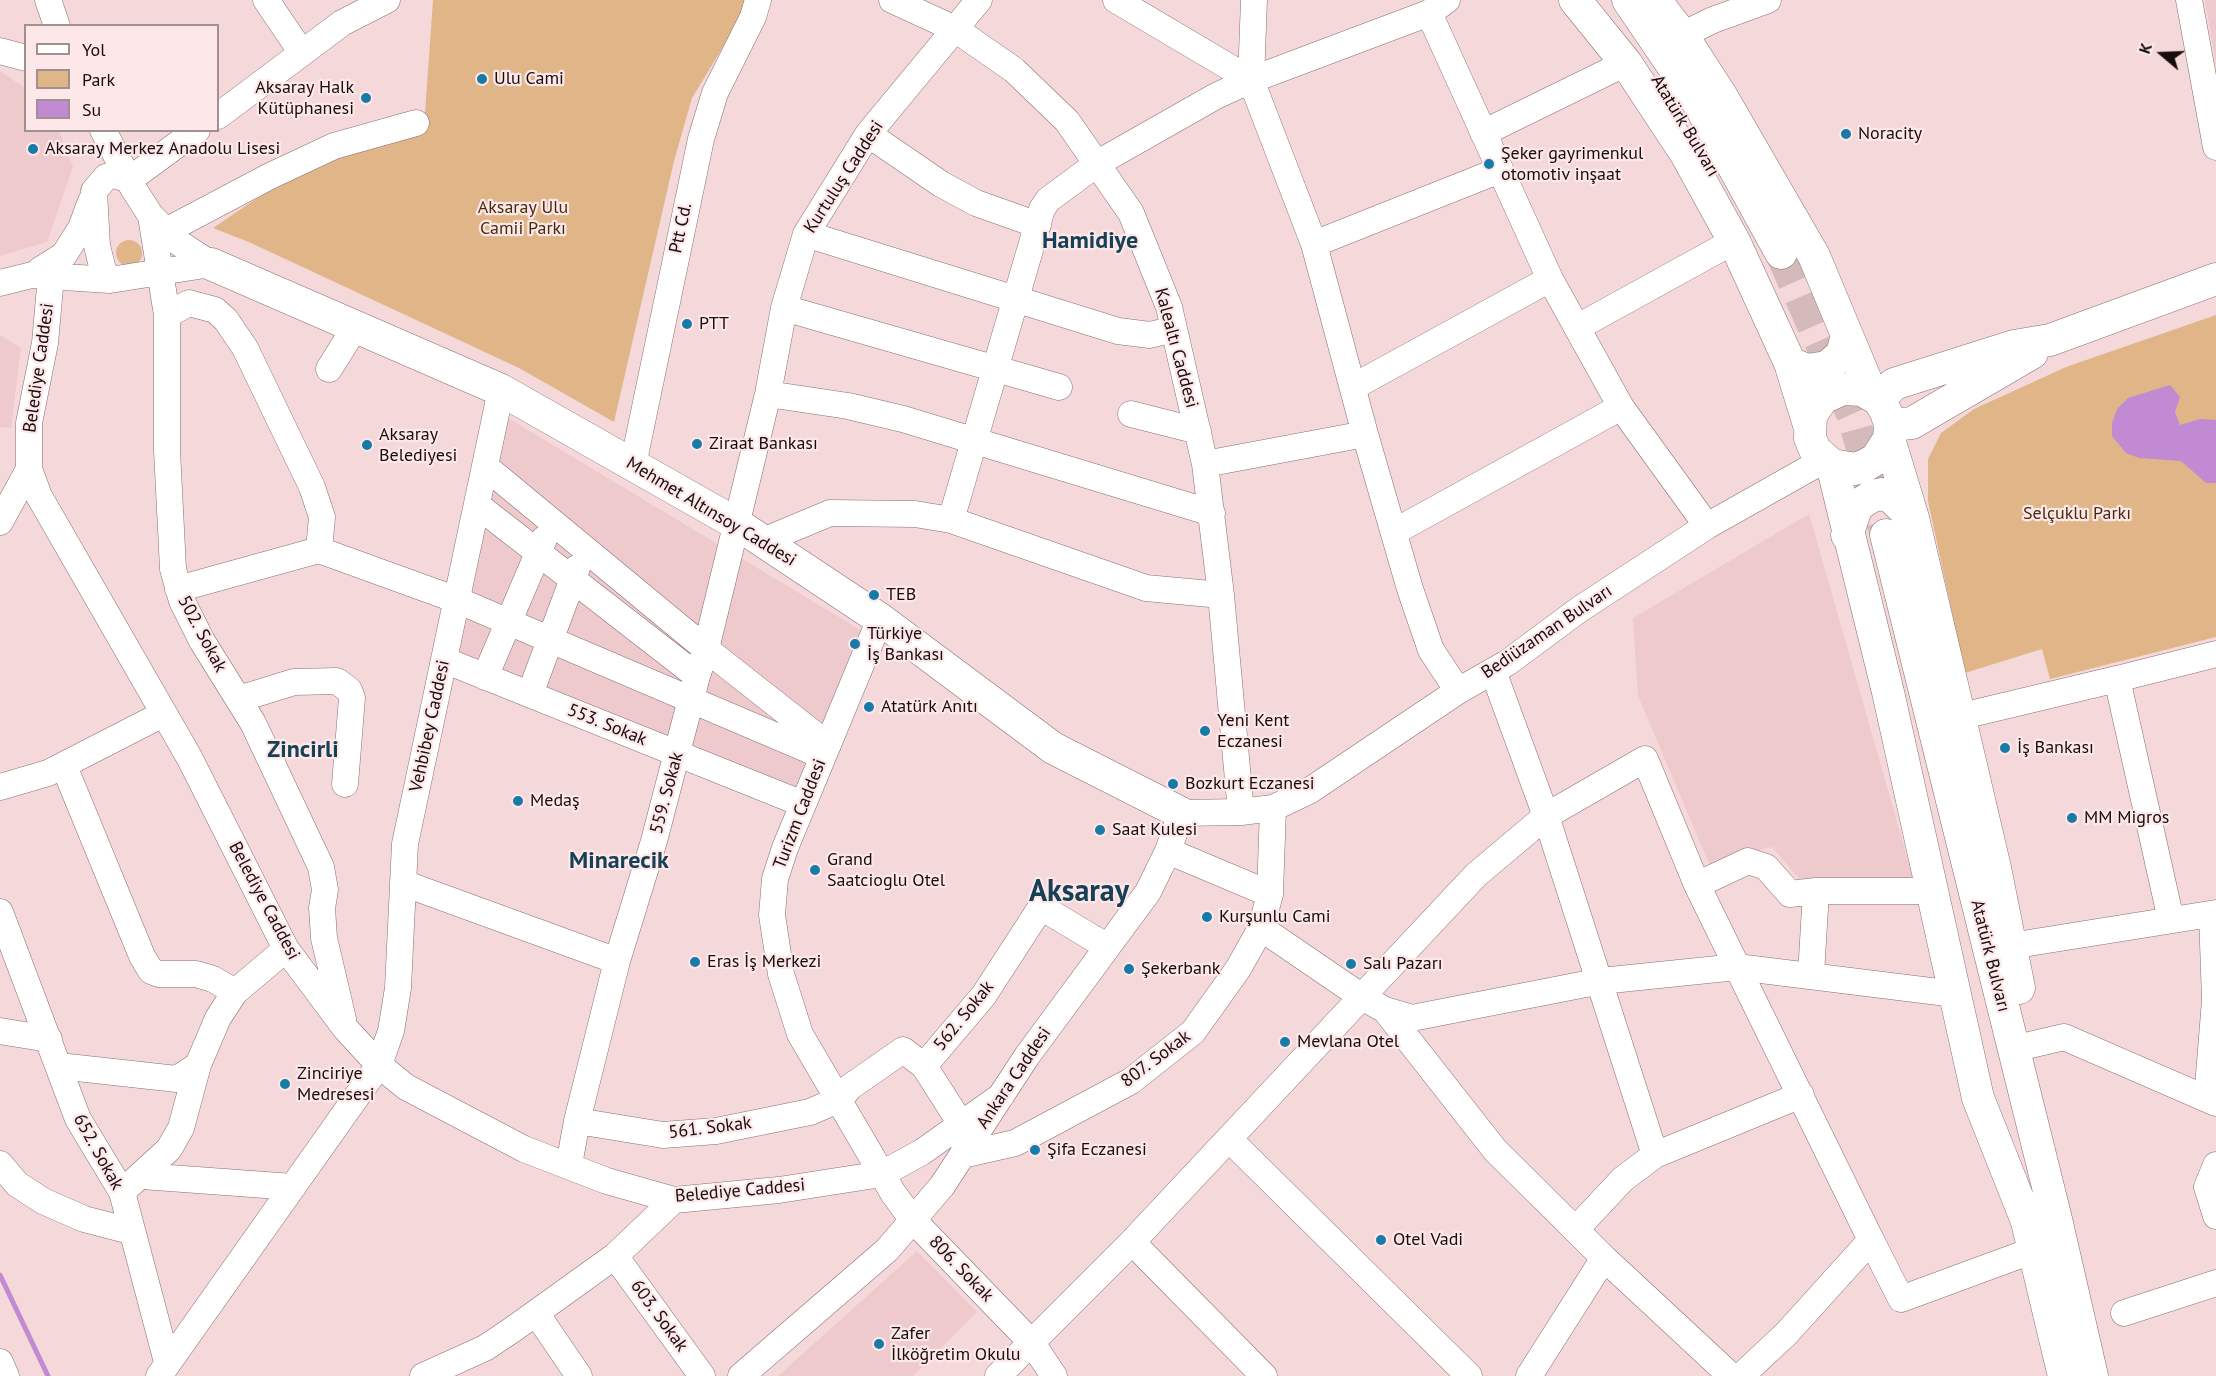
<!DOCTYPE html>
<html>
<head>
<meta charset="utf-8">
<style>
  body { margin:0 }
  #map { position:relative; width:2216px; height:1376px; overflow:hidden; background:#f5d8da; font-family:"PT Sans",sans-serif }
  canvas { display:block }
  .legend { position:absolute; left:24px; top:24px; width:195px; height:108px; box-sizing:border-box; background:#fee7e8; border:2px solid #a19090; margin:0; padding:8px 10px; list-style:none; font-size:18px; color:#160d0d }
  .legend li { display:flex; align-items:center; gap:12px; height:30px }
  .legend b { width:30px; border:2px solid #a19090 }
  .north { position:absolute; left:2132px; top:24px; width:60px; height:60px; -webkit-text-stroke:4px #fee7e8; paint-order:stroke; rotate:289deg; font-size:16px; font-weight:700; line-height:24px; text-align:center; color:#160d0d }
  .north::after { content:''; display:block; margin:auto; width:21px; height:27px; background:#160d0d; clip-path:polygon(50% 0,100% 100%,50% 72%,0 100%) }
</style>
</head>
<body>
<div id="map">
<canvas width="2216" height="1376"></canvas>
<ul class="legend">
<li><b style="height:8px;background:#fff"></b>Yol</li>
<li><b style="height:16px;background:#e0b689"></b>Park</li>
<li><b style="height:16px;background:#c18ad2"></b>Su</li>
</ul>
<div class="north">K</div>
</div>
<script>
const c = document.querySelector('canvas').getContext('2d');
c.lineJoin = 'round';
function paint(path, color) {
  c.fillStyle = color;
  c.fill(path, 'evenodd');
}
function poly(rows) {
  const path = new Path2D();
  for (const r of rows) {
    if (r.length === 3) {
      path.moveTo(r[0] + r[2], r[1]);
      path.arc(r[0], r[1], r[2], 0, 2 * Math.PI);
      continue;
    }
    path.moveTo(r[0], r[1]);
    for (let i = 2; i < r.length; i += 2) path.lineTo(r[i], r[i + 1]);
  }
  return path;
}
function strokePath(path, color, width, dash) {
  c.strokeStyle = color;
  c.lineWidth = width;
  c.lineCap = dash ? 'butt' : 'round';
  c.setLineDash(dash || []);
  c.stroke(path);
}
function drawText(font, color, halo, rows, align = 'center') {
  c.font = font + ' "PT Sans",sans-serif';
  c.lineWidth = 4.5;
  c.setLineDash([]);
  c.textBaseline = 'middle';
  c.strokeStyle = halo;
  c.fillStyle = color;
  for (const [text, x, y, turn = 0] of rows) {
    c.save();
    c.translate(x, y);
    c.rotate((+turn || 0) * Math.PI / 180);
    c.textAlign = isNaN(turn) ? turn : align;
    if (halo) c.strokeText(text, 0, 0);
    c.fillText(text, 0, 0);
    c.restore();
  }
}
const built = poly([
  [2205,0,2216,0,2216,66],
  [0,71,25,88,26,130,59,131,73,167,47,242,0,256],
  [0,335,21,348,11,428,0,427],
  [503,415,864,632,794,793,453,657],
  [1809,514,1913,878,1802,882,1772,847,1748,852,1711,868,1638,696,1633,618],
  [917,1251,977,1312,913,1376,778,1376]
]);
const green = poly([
  [433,0,747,0,726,42,692,98,674,161,614,422,519,368,251,243,213,228,256,199,345,147,424,127],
  [129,253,13],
  [2216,315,2216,637,2050,679,2042,649,1965,673,1928,501,1928,459,1941,433,1974,409,2066,367]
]);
const water = poly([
  [2170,385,2180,397,2175,412,2180,425,2200,419,2216,420,2216,483,2206,483,2181,461,2139,458,2126,453,2112,436,2112,423,2117,409,2128,398]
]);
const stream = poly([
  [0,1275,48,1376]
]);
const majorTunnel = poly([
  [1781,253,1853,416,1886,535]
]);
const minor = poly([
  [48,0,57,26],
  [266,0,302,53],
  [892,0,955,29,1014,70,1067,121,1131,213,1169,307,1205,464,1221,595,1241,812],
  [1116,0,1251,80],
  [1254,0,1251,80,1314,244,1365,434,1410,589,1431,650,1458,691],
  [2189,0,2216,147],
  [1429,13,1550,279,1621,407,1707,526],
  [1682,35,1713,20,1768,0],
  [0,51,26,58],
  [218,116,342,23,387,0],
  [103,130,133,188,151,216,176,241,211,264],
  [1483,133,1626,63],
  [868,134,941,184,976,203,1038,225],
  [151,216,167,315,167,450,173,569,182,601,202,641,253,723,321,867,325,890,322,908,324,938,343,1019],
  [164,232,270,176,334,146,416,123],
  [806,234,1118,331,1150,335,1174,329],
  [1314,244,1500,170],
  [55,262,51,276,45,343,29,423,29,469,39,496,189,757,286,949,345,1028,379,1065,406,1087,524,1149,607,1181,674,1200,779,1190,882,1174,922,1152,1001,1096],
  [40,270,64,255,81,228,91,201],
  [110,280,103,270,97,246,94,191,106,177,115,175,129,180,197,130],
  [0,283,32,275,110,280,211,264],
  [784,308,1059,387],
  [167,315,189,303,215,310,226,320,245,348,312,487,322,517,319,550],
  [1578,327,1734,241],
  [329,369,356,326],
  [1353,387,1550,279],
  [768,394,848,406,903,419,1212,513],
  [1131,414,1198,431],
  [1205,464,1365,434],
  [633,465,701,139,715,93,753,17,758,0],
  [487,468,706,649,828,745],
  [477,505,697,676],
  [951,520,1042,209,1048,200,1098,163,1216,96,1251,80,1429,13,1447,0],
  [0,522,29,469],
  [1394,532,1621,407],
  [763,541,830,513,915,514,951,520,1146,588,1221,595],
  [178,589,319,550,457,600,823,756],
  [880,619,785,848,775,879,772,915,781,974,800,1034,893,1193,912,1219,1032,1343,1054,1376],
  [444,660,803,804],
  [1493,671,1546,816,1655,1155],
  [485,677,544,539],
  [2117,679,2216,654],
  [530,694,577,568],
  [239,699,294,682,337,681,349,690,352,698,345,784],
  [1958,717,2117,679,2171,920],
  [64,766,142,956,151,971,159,974,196,974,213,979,235,992],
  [0,787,48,773,163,714],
  [1168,851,1270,894],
  [403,883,617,961],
  [1697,885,1748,861,1766,867,1790,894,1816,891,1932,891],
  [0,912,78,1119,122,1192,167,1362],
  [1261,928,1362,997,1385,1010,1412,1018,1601,981,1737,967,1955,994],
  [2010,946,2216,913],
  [1811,975,1816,891],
  [1385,1010,1495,1150,1604,1258,1731,1376],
  [0,1031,49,1039],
  [2030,1045,2064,1037,2216,1103],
  [59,1066,177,1079,198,1065],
  [924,1066,961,1124],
  [2207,1099,2215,1000,2212,914],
  [577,1121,663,1135,716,1131,810,1112,840,1099,850,1087,903,1050,924,1066,984,995,1041,907,1106,946],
  [1229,1139,1469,1376],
  [962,1155,1015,1143,1131,1081,1193,1032,1238,969,1261,928,1270,894,1273,808],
  [0,1164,17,1184,43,1201,84,1219,130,1231],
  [569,1165,577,1121,617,961,654,841,697,676,706,649,768,394,784,308,806,234,868,134,979,0],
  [2216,1165,2207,1187,2216,1216],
  [142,1176,293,1187],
  [122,1192,169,1149,181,1128,198,1065,218,1018,235,992,286,949],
  [1576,1229,1623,1179,1655,1155,1801,1095],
  [1871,1240,1901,1299,2034,1250],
  [1132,1242,1264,1376],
  [615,1256,702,1376],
  [536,1313,579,1376],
  [2124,1313,2216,1283],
  [0,1362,6,1376],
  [159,1376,379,1065,391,1031,398,988,405,844,501,390],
  [423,1376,485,1348,512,1330,615,1256,674,1200],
  [741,1376,887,1250,942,1186,1027,1056,1148,892,1168,851,1181,813,1241,812,1273,808,1309,791,1458,691,1507,663,1580,609,1707,526,1824,460],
  [998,1376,1132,1242,1476,875,1546,816,1645,759,1697,885,1871,1240,1786,1334,1741,1376],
  [1529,1376,1604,1258]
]);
const major = poly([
  [1575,0,1626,63,1686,154,1734,241,1790,363,1809,425],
  [1628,0,1700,106,1781,253],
  [1655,0,1682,35,1722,97,1814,256,1872,395],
  [211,264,501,390,737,524,880,619,1053,748,1181,813],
  [1790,363,1807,370,1827,367,1842,354,1847,335],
  [1879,400,1894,384,2014,346,2050,340,2216,279],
  [1890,425,1912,423,2032,353],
  [1889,439,1913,518,1995,868,2019,988],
  [1832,465,1855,469,1866,465,1876,459,1889,439,1890,425,1886,412,1879,400,1862,390,1842,389,1823,398,1811,415,1810,438,1815,450,1832,465,1888,692,1978,1098,2028,1224],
  [1847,535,1857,506,1872,496,1882,494,1892,498,1913,518],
  [1886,535,2056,1219,2092,1376],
  [2023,1205,2064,1376]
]);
const markers = [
  [482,79,6,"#187aa6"],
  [366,98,6,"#187aa6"],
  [1846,134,6,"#187aa6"],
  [33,149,6,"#187aa6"],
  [1489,164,6,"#187aa6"],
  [687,324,6,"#187aa6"],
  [697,444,6,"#187aa6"],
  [367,445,6,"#187aa6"],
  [874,595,6,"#187aa6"],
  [855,644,6,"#187aa6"],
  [869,707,6,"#187aa6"],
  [1205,731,6,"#187aa6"],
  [2005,748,6,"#187aa6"],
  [1173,784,6,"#187aa6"],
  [518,801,6,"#187aa6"],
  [2072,818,6,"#187aa6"],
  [1100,830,6,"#187aa6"],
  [815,870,6,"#187aa6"],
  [1207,917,6,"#187aa6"],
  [695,962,6,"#187aa6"],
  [1351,964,6,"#187aa6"],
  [1129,969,6,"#187aa6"],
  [1285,1042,6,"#187aa6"],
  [285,1084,6,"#187aa6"],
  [1035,1150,6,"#187aa6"],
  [1381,1240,6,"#187aa6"],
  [879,1344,6,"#187aa6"]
];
const poiNames = [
  ["Ulu Cami",494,79],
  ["Aksaray Halk",354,88,"right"],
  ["Kütüphanesi",354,109,"right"],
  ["Noracity",1858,134],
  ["Aksaray Merkez Anadolu Lisesi",45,149],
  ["Şeker gayrimenkul",1501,154],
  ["otomotiv inşaat",1501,175],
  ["PTT",699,324],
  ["Aksaray",379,435],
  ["Belediyesi",379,456],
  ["Ziraat Bankası",709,444],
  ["TEB",886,595],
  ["Türkiye",867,634],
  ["İş Bankası",867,655],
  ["Atatürk Anıtı",881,707],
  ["Yeni Kent",1217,721],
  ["Eczanesi",1217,742],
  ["İş Bankası",2017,748],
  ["Bozkurt Eczanesi",1185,784],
  ["Medaş",530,801],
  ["MM Migros",2084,818],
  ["Saat Kulesi",1112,830],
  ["Grand",827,860],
  ["Saatcioglu Otel",827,881],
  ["Kurşunlu Cami",1219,917],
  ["Eras İş Merkezi",707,962],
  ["Salı Pazarı",1363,964],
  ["Şekerbank",1141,969],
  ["Mevlana Otel",1297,1042],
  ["Zinciriye",297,1074],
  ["Medresesi",297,1095],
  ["Şifa Eczanesi",1047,1150],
  ["Otel Vadi",1393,1240],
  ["Zafer",891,1334],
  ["İlköğretim Okulu",891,1355]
];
const streetNames = [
  ["Atatürk Bulvarı",1685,126,59],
  ["Kurtuluş Caddesi",844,177,-57],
  ["Ptt Cd.",681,228,-78],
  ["Kalealtı Caddesi",1176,348,75],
  ["Belediye Caddesi",39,368,-82],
  ["Mehmet Altınsoy Caddesi",711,512,31],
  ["Bediüzaman Bulvarı",1547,632,-34],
  ["502. Sokak",202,634,62],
  ["553. Sokak",607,725,22],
  ["Vehbibey Caddesi",430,726,-78],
  ["559. Sokak",667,793,-75],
  ["Turizm Caddesi",800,814,-69],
  ["Belediye Caddesi",264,901,62],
  ["Atatürk Bulvarı",1990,956,76],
  ["562. Sokak",964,1016,-51],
  ["807. Sokak",1156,1059,-37],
  ["Ankara Caddesi",1014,1078,-56],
  ["561. Sokak",710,1128,-7],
  ["652. Sokak",98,1152,61],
  ["Belediye Caddesi",740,1191,-5],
  ["806. Sokak",961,1269,46],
  ["603. Sokak",659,1316,54]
];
const parkNames = [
  ["Aksaray Ulu",523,208],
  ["Camii Parkı",523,229],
  ["Selçuklu Parkı",2077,514]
];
const districtNames = [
  ["Hamidiye",1090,241],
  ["Zincirli",303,750],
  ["Minarecik",619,861]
];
const townNames = [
  ["Aksaray",1079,892]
];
paint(built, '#efcacc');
paint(green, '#e0b689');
paint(water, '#c18ad2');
strokePath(stream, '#c18ad2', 5);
strokePath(majorTunnel, '#d4babb', 32, [32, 16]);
strokePath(minor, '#886e70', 27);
strokePath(major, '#886e70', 33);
strokePath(minor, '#fff', 26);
strokePath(major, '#fff', 32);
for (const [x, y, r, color] of markers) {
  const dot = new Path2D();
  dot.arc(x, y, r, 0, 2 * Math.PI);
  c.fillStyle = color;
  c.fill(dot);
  strokePath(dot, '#fee7e8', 2);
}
drawText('18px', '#160d0d', '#fee7e8', poiNames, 'left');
drawText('18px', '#160d0d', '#fee7e8', streetNames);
drawText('18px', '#452c0b', '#fee7e8', parkNames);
drawText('bold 24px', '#154055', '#fee7e8', districtNames);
drawText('bold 30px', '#154055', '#fee7e8', townNames);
</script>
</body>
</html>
